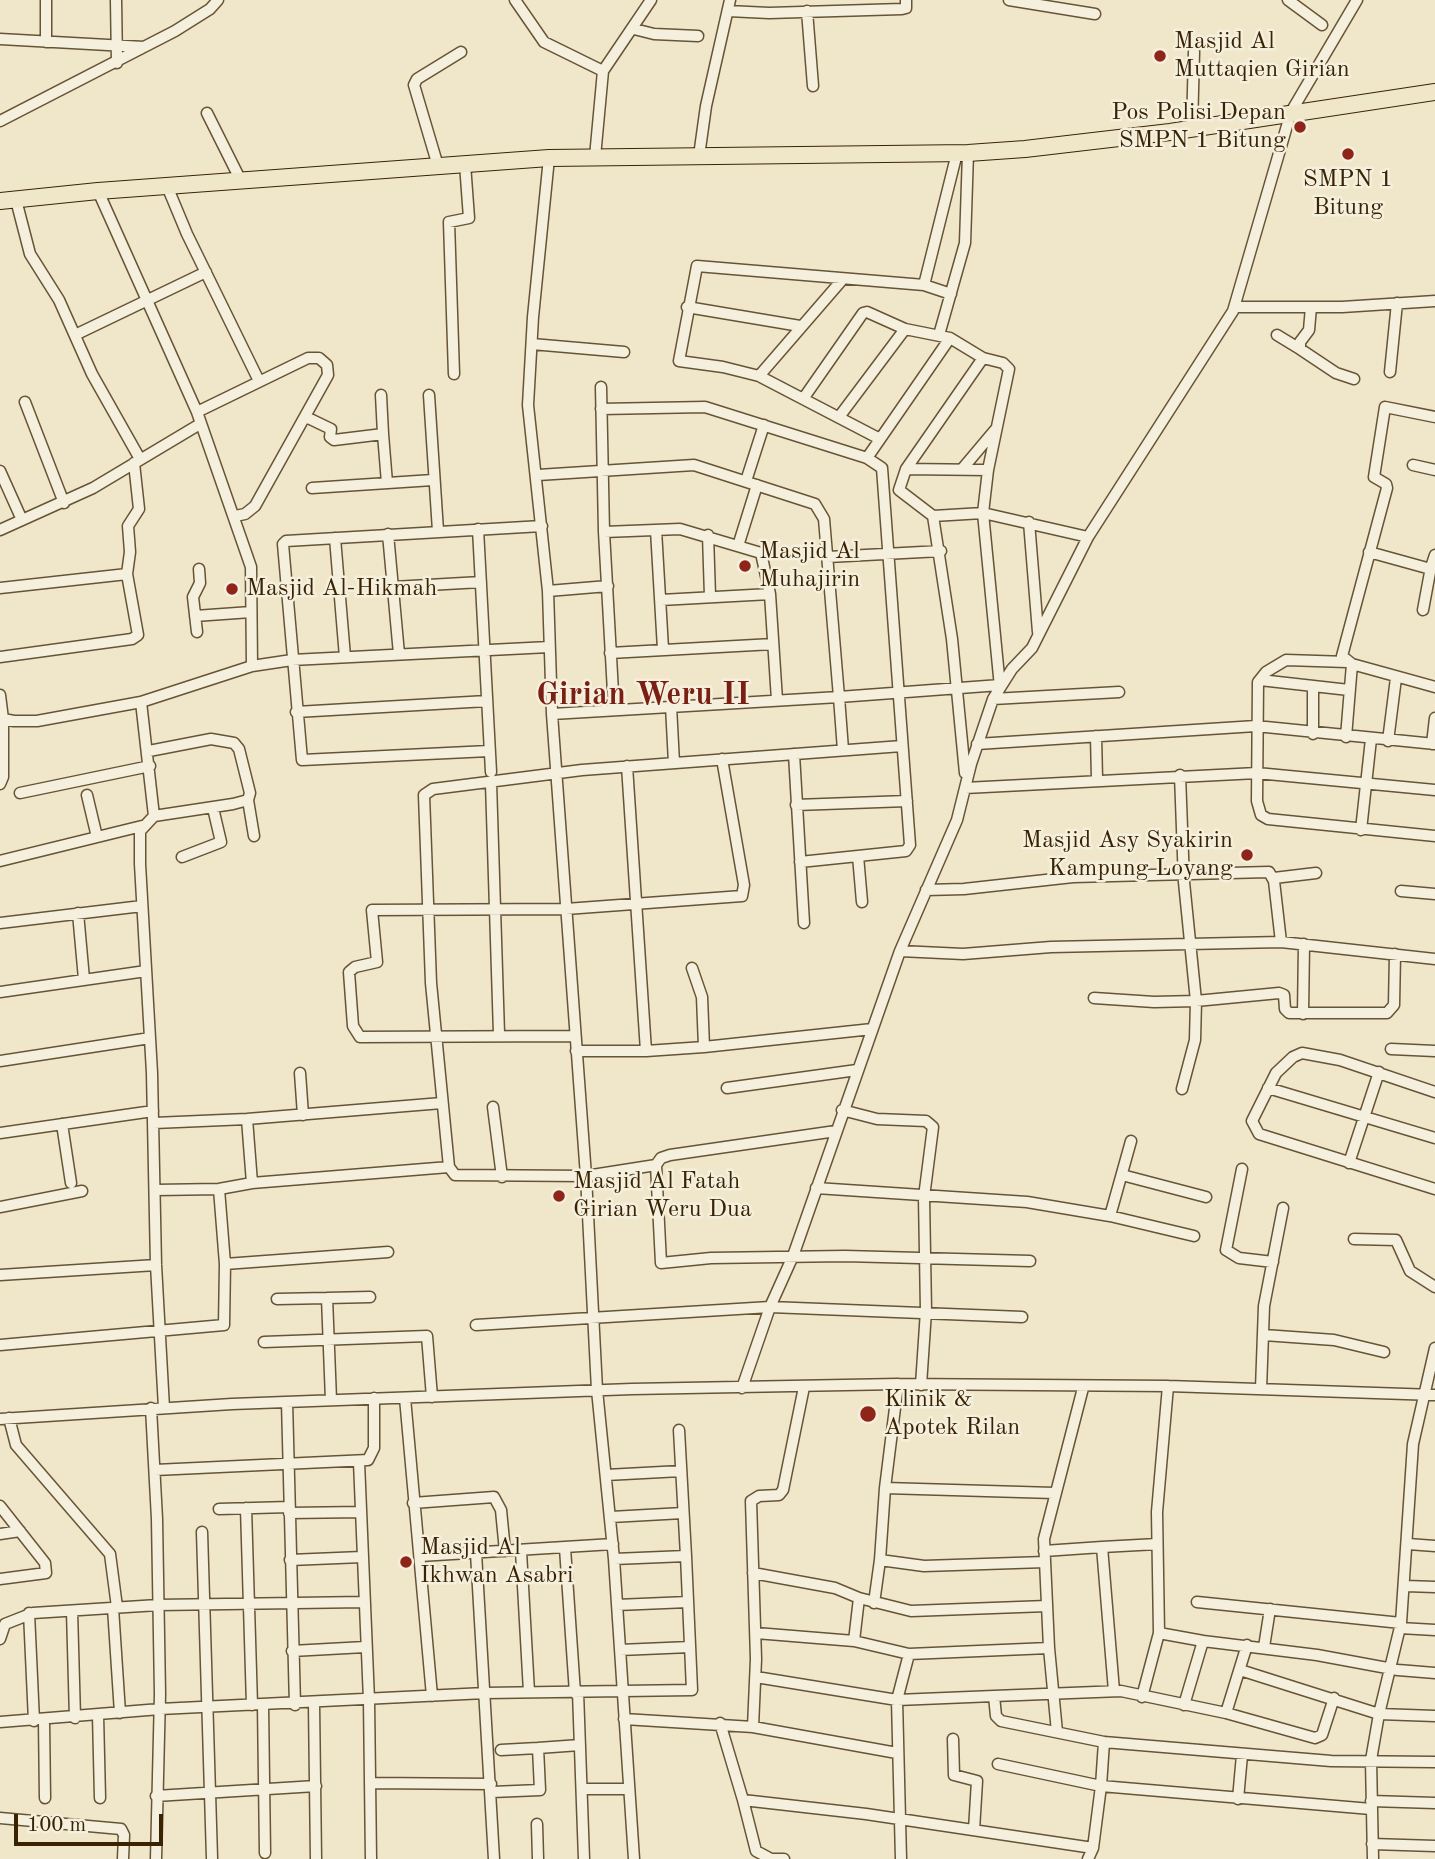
<!DOCTYPE html>
<html>
<head>
<meta charset="utf-8">
<style>
  body { margin:0 }
  #map { position:relative; width:1435px; height:1859px; overflow:hidden; background:#f0e7ca; font-family:"Old Standard TT",serif }
  canvas { display:block }
  .scale { position:absolute; left:14px; top:1814px; width:149px; height:32px; box-sizing:border-box; border:4px solid #392303; border-top:0; padding-left:9px; font-size:21px; line-height:24px; white-space:nowrap; color:#392303; -webkit-text-stroke:5px #f5efdd; paint-order:stroke }
</style>
</head>
<body>
<div id="map">
<canvas width="1435" height="1859"></canvas>
<div class="scale">100 m</div>
</div>
<script>
const c = document.querySelector('canvas').getContext('2d');
c.lineJoin = 'round';
function poly(rows) {
  const path = new Path2D();
  for (const r of rows) {
    path.moveTo(r[0], r[1]);
    for (let i = 2; i < r.length; i += 2) path.lineTo(r[i], r[i + 1]);
  }
  return path;
}
function strokePath(path, color, width, dash) {
  c.strokeStyle = color;
  c.lineWidth = width;
  c.lineCap = dash ? 'butt' : 'round';
  c.setLineDash(dash || []);
  c.stroke(path);
}
function drawText(font, color, halo, rows, align = 'center') {
  c.font = font + ' "Old Standard TT",serif';
  c.lineWidth = 5;
  c.setLineDash([]);
  c.textBaseline = 'middle';
  c.strokeStyle = halo;
  c.fillStyle = color;
  for (const [text, x, y, turn = 0] of rows) {
    c.save();
    c.translate(x, y);
    c.rotate((+turn || 0) * Math.PI / 180);
    c.textAlign = isNaN(turn) ? turn : align;
    if (halo) c.strokeText(text, 0, 0);
    c.fillText(text, 0, 0);
    c.restore();
  }
}
const minor = poly([
  [116,0,117,63],
  [515,0,544,42,603,71],
  [1009,0,1095,14],
  [1288,0,1322,25],
  [728,11,769,13,902,9,906,8,906,0],
  [807,11,813,86],
  [634,29,654,34,698,36],
  [0,39,144,47],
  [46,42,46,0],
  [207,113,241,181],
  [0,121,175,31,210,9,218,0],
  [1192,129,1194,52],
  [699,156,706,106,730,0],
  [595,157,603,71,651,0],
  [549,158,533,317,528,405,548,591,552,714,586,1176,597,1390,614,1559,634,1859],
  [438,166,414,85,417,79,461,52],
  [167,186,187,234,259,381],
  [98,191,197,412,251,567,252,666,141,702,154,816,140,831,140,864,152,1073,156,1265,164,1408],
  [16,200,30,254,59,300,92,374,140,459],
  [924,285,957,153],
  [687,307,800,326],
  [1235,307,1342,307,1435,301],
  [1311,307,1309,330,1300,342,1300,349,1336,373,1354,379],
  [77,334,206,272],
  [939,335,965,243,968,153],
  [1277,335,1300,349],
  [532,344,624,352],
  [983,358,906,469,899,490,933,516,983,513,1088,537],
  [1390,372,1397,303],
  [454,374,449,222,469,218,465,164],
  [759,376,842,280],
  [601,387,604,532,614,710],
  [381,395,383,434],
  [429,395,438,531],
  [803,399,863,313,867,312,905,329],
  [25,402,64,503],
  [601,409,705,407,867,458,882,468,910,845,906,851,800,862],
  [197,412,308,358,319,358,327,365,328,375,255,506,245,514,235,516],
  [306,417,331,429,330,437,334,440,383,434,387,483],
  [839,417,905,329,950,338,983,358,1003,363,1009,369,988,470,983,513,1000,687],
  [1435,417,1385,407,1374,477,1386,484,1387,488,1342,656,1352,664,1435,687],
  [880,439,759,376,723,367,679,361,697,266,924,285,951,294],
  [867,458,950,338],
  [1413,465,1435,470],
  [963,468,995,430],
  [906,469,988,470],
  [0,471,22,520],
  [538,475,694,465,815,504,824,519,839,697,552,714],
  [746,481,764,425],
  [312,488,433,480],
  [933,516,952,639,965,773],
  [1029,522,1038,632],
  [478,529,491,772],
  [0,530,93,488,200,424],
  [656,530,663,649],
  [604,532,680,529,761,553,770,594,777,700],
  [388,534,399,654],
  [708,535,710,596],
  [335,538,345,657],
  [738,546,757,485],
  [1369,552,1427,568,1431,567,1435,555],
  [828,557,941,551],
  [127,574,130,552,128,526,139,509,134,463],
  [393,587,481,582],
  [0,588,127,574,138,635,132,639,0,657],
  [548,591,608,586],
  [661,600,770,594],
  [1423,610,1431,567],
  [195,616,251,612],
  [197,632,193,597,200,583,199,569],
  [610,653,773,644],
  [1347,662,1286,660,1266,672,1258,682,1257,801,1261,815,1268,819,1435,836],
  [252,666,292,660,549,647],
  [1260,680,1349,690],
  [0,695,3,719,14,721,37,721,141,702],
  [993,699,1119,692],
  [671,706,674,763],
  [296,712,487,701],
  [1313,734,1313,686],
  [1096,736,1097,779],
  [1346,737,1352,664],
  [1388,741,1396,678],
  [977,744,1256,726,1435,744],
  [1432,744,1435,718],
  [843,750,839,697,1000,685],
  [149,751,211,739,234,743,239,749,250,793,248,800,233,804,154,816],
  [489,751,302,760,283,544,286,541,542,526],
  [794,754,804,923],
  [1180,775,1184,882,1196,1001,1279,993,1284,995,1285,1009,1289,1013,1387,1013,1394,1005,1395,954],
  [491,783,499,1034],
  [0,784,3,777,3,719],
  [965,788,1257,773,1435,790],
  [20,793,150,766],
  [87,795,97,837],
  [248,800,254,836],
  [796,805,907,801],
  [1361,830,1371,739],
  [858,856,862,902],
  [182,857,221,842,213,808],
  [0,861,142,826],
  [1274,878,1316,873],
  [926,890,964,889,1073,877,1269,872,1274,881,1281,942],
  [1401,891,1435,894],
  [78,913,84,979],
  [0,923,142,906],
  [900,951,963,954,1051,947,1281,942,1435,959],
  [0,992,146,971],
  [1094,998,1154,1002,1196,1001,1195,1040,1182,1089],
  [1303,1014,1304,944],
  [575,1036,360,1037,353,1026,349,972,355,967,377,962,372,910,566,909,742,896,744,885,722,759],
  [704,1047,872,1029],
  [1391,1049,1435,1051],
  [576,1051,646,1051,627,766],
  [646,1051,704,1047,702,997,692,968],
  [0,1061,150,1038],
  [300,1073,303,1115],
  [727,1088,857,1070],
  [1268,1088,1435,1138],
  [1435,1092,1340,1060,1302,1053,1293,1057,1276,1073,1252,1121,1259,1134,1435,1189],
  [493,1107,502,1177],
  [842,1110,877,1119,926,1121,933,1127,924,1197,926,1311,921,1385],
  [247,1119,252,1183],
  [154,1123,247,1119,442,1103],
  [62,1124,71,1183],
  [836,1131,670,1155,661,1158,656,1165,586,1176,455,1175,449,1167,431,983,424,795,433,789,582,770,902,746],
  [0,1133,153,1111],
  [1349,1163,1379,1072],
  [656,1165,661,1263,711,1258,845,1256,1030,1261],
  [1242,1169,1226,1250,1239,1258,1273,1262],
  [1122,1175,1206,1197],
  [816,1188,1027,1202,1110,1216,1131,1141],
  [156,1190,219,1189,252,1183,449,1167],
  [0,1207,82,1191],
  [1110,1216,1194,1236],
  [1354,1239,1396,1240,1410,1271,1435,1287],
  [225,1264,388,1252],
  [0,1275,156,1265],
  [277,1299,327,1298],
  [476,1325,770,1307,1022,1317],
  [1264,1335,1334,1340,1384,1352],
  [264,1342,427,1336,432,1397],
  [0,1345,224,1325,225,1264,219,1189],
  [742,1388,770,1307,793,1256,900,951,957,820,971,764,993,699,1012,669,1032,648,1088,537,1233,311,1291,112,1357,0],
  [1261,1389,1264,1306,1283,1208],
  [405,1398,432,1696],
  [331,1400,327,1298,370,1297],
  [287,1402,295,1705],
  [151,1408,157,1519,160,1694,156,1859],
  [9,1418,16,1445,110,1554,117,1607],
  [0,1419,232,1404,632,1389,898,1384,1168,1386,1435,1395],
  [679,1430,686,1556],
  [359,1462,369,1700,371,1859],
  [155,1470,368,1460,374,1448,374,1398],
  [606,1475,681,1471],
  [885,1488,898,1384],
  [413,1503,494,1497,501,1510,505,1551],
  [0,1506,45,1563,46,1573,0,1579],
  [246,1508,252,1705],
  [219,1509,289,1507],
  [289,1513,361,1512],
  [611,1517,683,1513],
  [202,1532,212,1858],
  [0,1534,20,1531],
  [1408,1544,1435,1546],
  [1102,1547,1157,1544],
  [565,1548,575,1693],
  [521,1551,529,1692],
  [1044,1551,1102,1547,1114,1691],
  [476,1553,494,1859],
  [420,1556,613,1544],
  [290,1560,362,1557],
  [880,1560,885,1488,1054,1493],
  [753,1573,835,1588,859,1598],
  [1406,1586,1435,1587],
  [1197,1602,1401,1623],
  [874,1603,880,1560,924,1566,1045,1562],
  [617,1605,688,1602],
  [1047,1606,911,1611,859,1598,854,1641,909,1654,1049,1648],
  [113,1608,120,1713],
  [72,1611,75,1718],
  [29,1613,34,1721],
  [1400,1628,1435,1630],
  [756,1633,854,1641],
  [1159,1633,1203,1641],
  [0,1639,5,1624,33,1613,158,1605,364,1602],
  [1264,1647,1270,1609],
  [620,1650,690,1647],
  [292,1651,365,1647],
  [1240,1670,1379,1714,1435,1716],
  [756,1677,897,1700,909,1654],
  [578,1692,584,1859],
  [994,1696,1121,1691,1226,1713,1315,1738,1322,1735,1334,1698],
  [1142,1697,1159,1633,1157,1512,1168,1386],
  [314,1704,316,1859],
  [263,1705,265,1853],
  [1184,1705,1203,1641,1317,1655,1398,1670,1435,1673],
  [1226,1713,1247,1645],
  [98,1715,100,1798],
  [624,1719,753,1727,897,1753],
  [44,1721,45,1798],
  [0,1722,160,1709,485,1693,692,1690,686,1556,614,1559],
  [720,1723,743,1800,866,1814,1093,1848],
  [753,1727,756,1659,751,1501,759,1496,779,1495,783,1490,804,1387],
  [1057,1732,1049,1648,1044,1539,1083,1388],
  [953,1739,954,1775,977,1781,974,1830],
  [1104,1742,1101,1786,1371,1809],
  [501,1750,538,1748],
  [998,1764,1101,1786,1093,1848,1088,1859],
  [370,1783,491,1784],
  [583,1789,628,1789],
  [492,1792,540,1790,538,1748,580,1745],
  [156,1796,316,1786],
  [1238,1799,1242,1755],
  [743,1800,756,1851,771,1859,784,1859],
  [1371,1801,1435,1803],
  [0,1818,121,1829,124,1835,123,1859],
  [537,1824,538,1859],
  [1372,1844,1435,1846],
  [901,1859,897,1700,994,1696,996,1716,1001,1721,1104,1742,1331,1761,1435,1762],
  [1373,1859,1371,1760,1379,1714,1401,1623,1413,1444,1435,1348]
]);
const highway = poly([
  [0,201,98,191,549,158,968,153,1025,149,1170,132,1435,92]
]);
const markers = [
  [1160,56,7,"#8f2418"],
  [1300,127,7,"#8f2418"],
  [1348,154,7,"#8f2418"],
  [745,566,7,"#8f2418"],
  [232,589,7,"#8f2418"],
  [1247,855,7,"#8f2418"],
  [559,1196,7,"#8f2418"],
  [868,1414,9,"#8f2418"],
  [406,1562,7,"#8f2418"]
];
const poiNames = [
  ["Masjid Al",1174,42],
  ["Muttaqien Girian",1174,70],
  ["Pos Polisi Depan",1286,113,"right"],
  ["SMPN 1 Bitung",1286,141,"right"],
  ["SMPN 1",1348,180,"center"],
  ["Bitung",1348,208,"center"],
  ["Masjid Al",759,552],
  ["Muhajirin",759,580],
  ["Masjid Al-Hikmah",246,589],
  ["Masjid Asy Syakirin",1233,841,"right"],
  ["Kampung Loyang",1233,869,"right"],
  ["Masjid Al Fatah",573,1182],
  ["Girian Weru Dua",573,1210],
  ["Klinik &",884,1400],
  ["Apotek Rilan",884,1428],
  ["Masjid Al",420,1548],
  ["Ikhwan Asabri",420,1576]
];
const districtNames = [
  ["Girian Weru II",643,696]
];
strokePath(minor, '#675435', 13);
strokePath(highway, '#392303', 18);
strokePath(minor, '#f5efdd', 10);
strokePath(highway, '#f0e7ca', 16);
for (const [x, y, r, color] of markers) {
  const dot = new Path2D();
  dot.arc(x, y, r, 0, 2 * Math.PI);
  c.fillStyle = color;
  c.fill(dot);
  strokePath(dot, '#f5efdd', 2.5);
}
drawText('24px', '#392303', '#f5efdd', poiNames, 'left');
drawText('bold 32px', '#7a1f14', '#f5efdd', districtNames);
</script>
</body>
</html>
